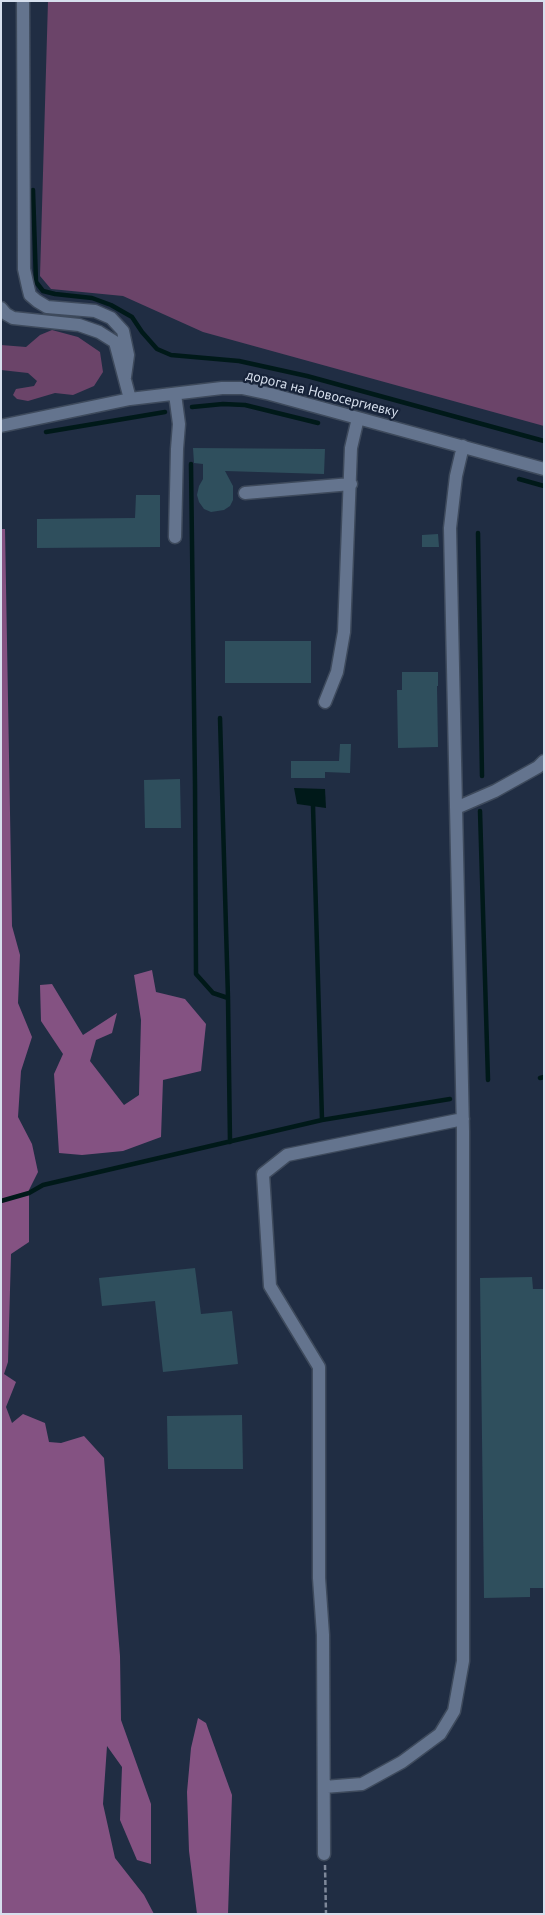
<!DOCTYPE html>
<html>
<head>
<meta charset="utf-8">
<style>
  body { margin:0 }
  #map { position:relative; width:545px; height:1915px; overflow:hidden; background:#202d43; font-family:"PT Sans",sans-serif }
  canvas { display:block }
  .frame { position:absolute; inset:0; border:2px solid #d6dfed; pointer-events:none }
</style>
</head>
<body>
<div id="map">
<canvas width="545" height="1915"></canvas>
<div class="frame"></div>
</div>
<script>
const c = document.querySelector('canvas').getContext('2d');
c.lineJoin = 'round';
function paint(path, color) {
  c.fillStyle = color;
  c.fill(path, 'evenodd');
}
function poly(rows) {
  const path = new Path2D();
  for (const r of rows) {
    path.moveTo(r[0], r[1]);
    for (let i = 2; i < r.length; i += 2) path.lineTo(r[i], r[i + 1]);
  }
  return path;
}
function strokePath(path, color, width, dash) {
  c.strokeStyle = color;
  c.lineWidth = width;
  c.lineCap = dash ? 'butt' : 'round';
  c.setLineDash(dash || []);
  c.stroke(path);
}
function drawText(font, color, halo, rows, align = 'center') {
  c.font = font + ' "PT Sans",sans-serif';
  c.lineWidth = 4.5;
  c.setLineDash([]);
  c.textBaseline = 'middle';
  c.strokeStyle = halo;
  c.fillStyle = color;
  for (const [text, x, y, turn = 0] of rows) {
    c.save();
    c.translate(x, y);
    c.rotate((+turn || 0) * Math.PI / 180);
    c.textAlign = isNaN(turn) ? turn : align;
    if (halo) c.strokeText(text, 0, 0);
    c.fillText(text, 0, 0);
    c.restore();
  }
}
const green = poly([
  [48,1,544,1,544,426,203,332,123,296,51,289,40,276],
  [52,330,78,337,100,352,103,372,94,386,73,395,55,393,28,401,17,399,13,395,16,389,34,386,37,381,28,373,1,370,1,345,26,347,40,335]
]);
const forest = poly([
  [1,529,5,529,12,926,20,955,18,1003,32,1037,21,1071,18,1117,32,1144,38,1172,29,1190,29,1242,11,1254,8,1362,4,1374,16,1382,6,1407,12,1423,23,1414,45,1423,49,1442,61,1443,84,1436,104,1458,120,1656,121,1720,151,1804,151,1864,137,1860,120,1820,122,1767,107,1746,103,1804,115,1858,144,1895,154,1914,1,1914],
  [152,970,156,992,185,999,206,1024,201,1071,163,1080,161,1137,123,1151,82,1155,59,1153,54,1074,63,1054,41,1021,40,985,52,984,83,1035,117,1013,112,1033,96,1040,90,1061,124,1105,139,1095,141,1020,134,975],
  [198,1718,206,1723,232,1795,228,1914,197,1914,189,1851,187,1792,191,1748]
]);
const water = poly([
  [294,788,325,789,326,808,297,804]
]);
const stream = poly([
  [33,190,36,282,43,291,55,294,92,298,111,305,132,317,142,332,157,349,171,355,239,361,307,376,544,441],
  [192,407,223,404,245,405,318,423],
  [46,432,165,412],
  [191,464,195,784,196,974,213,993,228,998,230,1142],
  [519,479,544,486],
  [478,533,482,776],
  [220,718,228,998],
  [313,806,322,1120],
  [480,811,488,1080],
  [540,1078,544,1077],
  [1,1201,29,1193,43,1185,322,1120,450,1099]
]);
const building = poly([
  [193,448,325,449,324,474,225,471,233,486,233,500,230,506,224,510,211,512,204,509,199,502,197,495,199,486,203,479,203,464,194,463],
  [136,495,160,495,160,547,37,548,37,519,135,518],
  [438,534,439,547,422,547,422,535],
  [225,641,311,641,311,683,225,683],
  [402,672,438,672,438,686,437,686,438,747,398,748,397,690,402,690],
  [340,744,351,744,350,773,325,772,325,778,291,778,291,761,339,761],
  [180,779,181,828,145,828,144,780],
  [195,1268,201,1314,232,1311,238,1364,163,1372,155,1301,102,1306,99,1278],
  [532,1277,533,1289,544,1289,544,1588,530,1588,530,1597,484,1598,480,1278],
  [242,1415,243,1469,168,1469,167,1416]
]);
const path = poly([
  [325,1865,326,1914]
]);
const minor = poly([
  [23,1,24,269,28,287,30,295,37,301,47,307,95,311,111,318,123,331,128,355,125,377],
  [1,308,6,314,13,318,79,325,99,332,115,342,130,399],
  [175,394,179,424,177,449,175,537],
  [1,426,130,399,222,388,242,388,270,394,544,469],
  [245,493,351,484],
  [325,702,337,672,344,632,351,448,358,418],
  [456,808,495,791,538,767,544,761],
  [324,1787,362,1784,402,1762,440,1734,454,1711,463,1661,463,1131,450,528,456,476,463,446],
  [324,1854,323,1635,319,1578,319,1367,270,1286,263,1174,287,1155,463,1119]
]);
const streetNames = [
  ["дорога на Новосергиевку",322,394,14]
];
paint(green, '#6b4469');
paint(forest, '#845282');
paint(water, '#001919');
strokePath(stream, '#001919', 4.5);
paint(building, '#2f4f5d');
strokePath(minor, '#3e4a5c', 15);
strokePath(path, '#7e889a', 2.5, [5, 2.5]);
strokePath(minor, '#64748e', 12);
drawText('14px', '#d6dfed', '#172339', streetNames);
</script>
</body>
</html>
